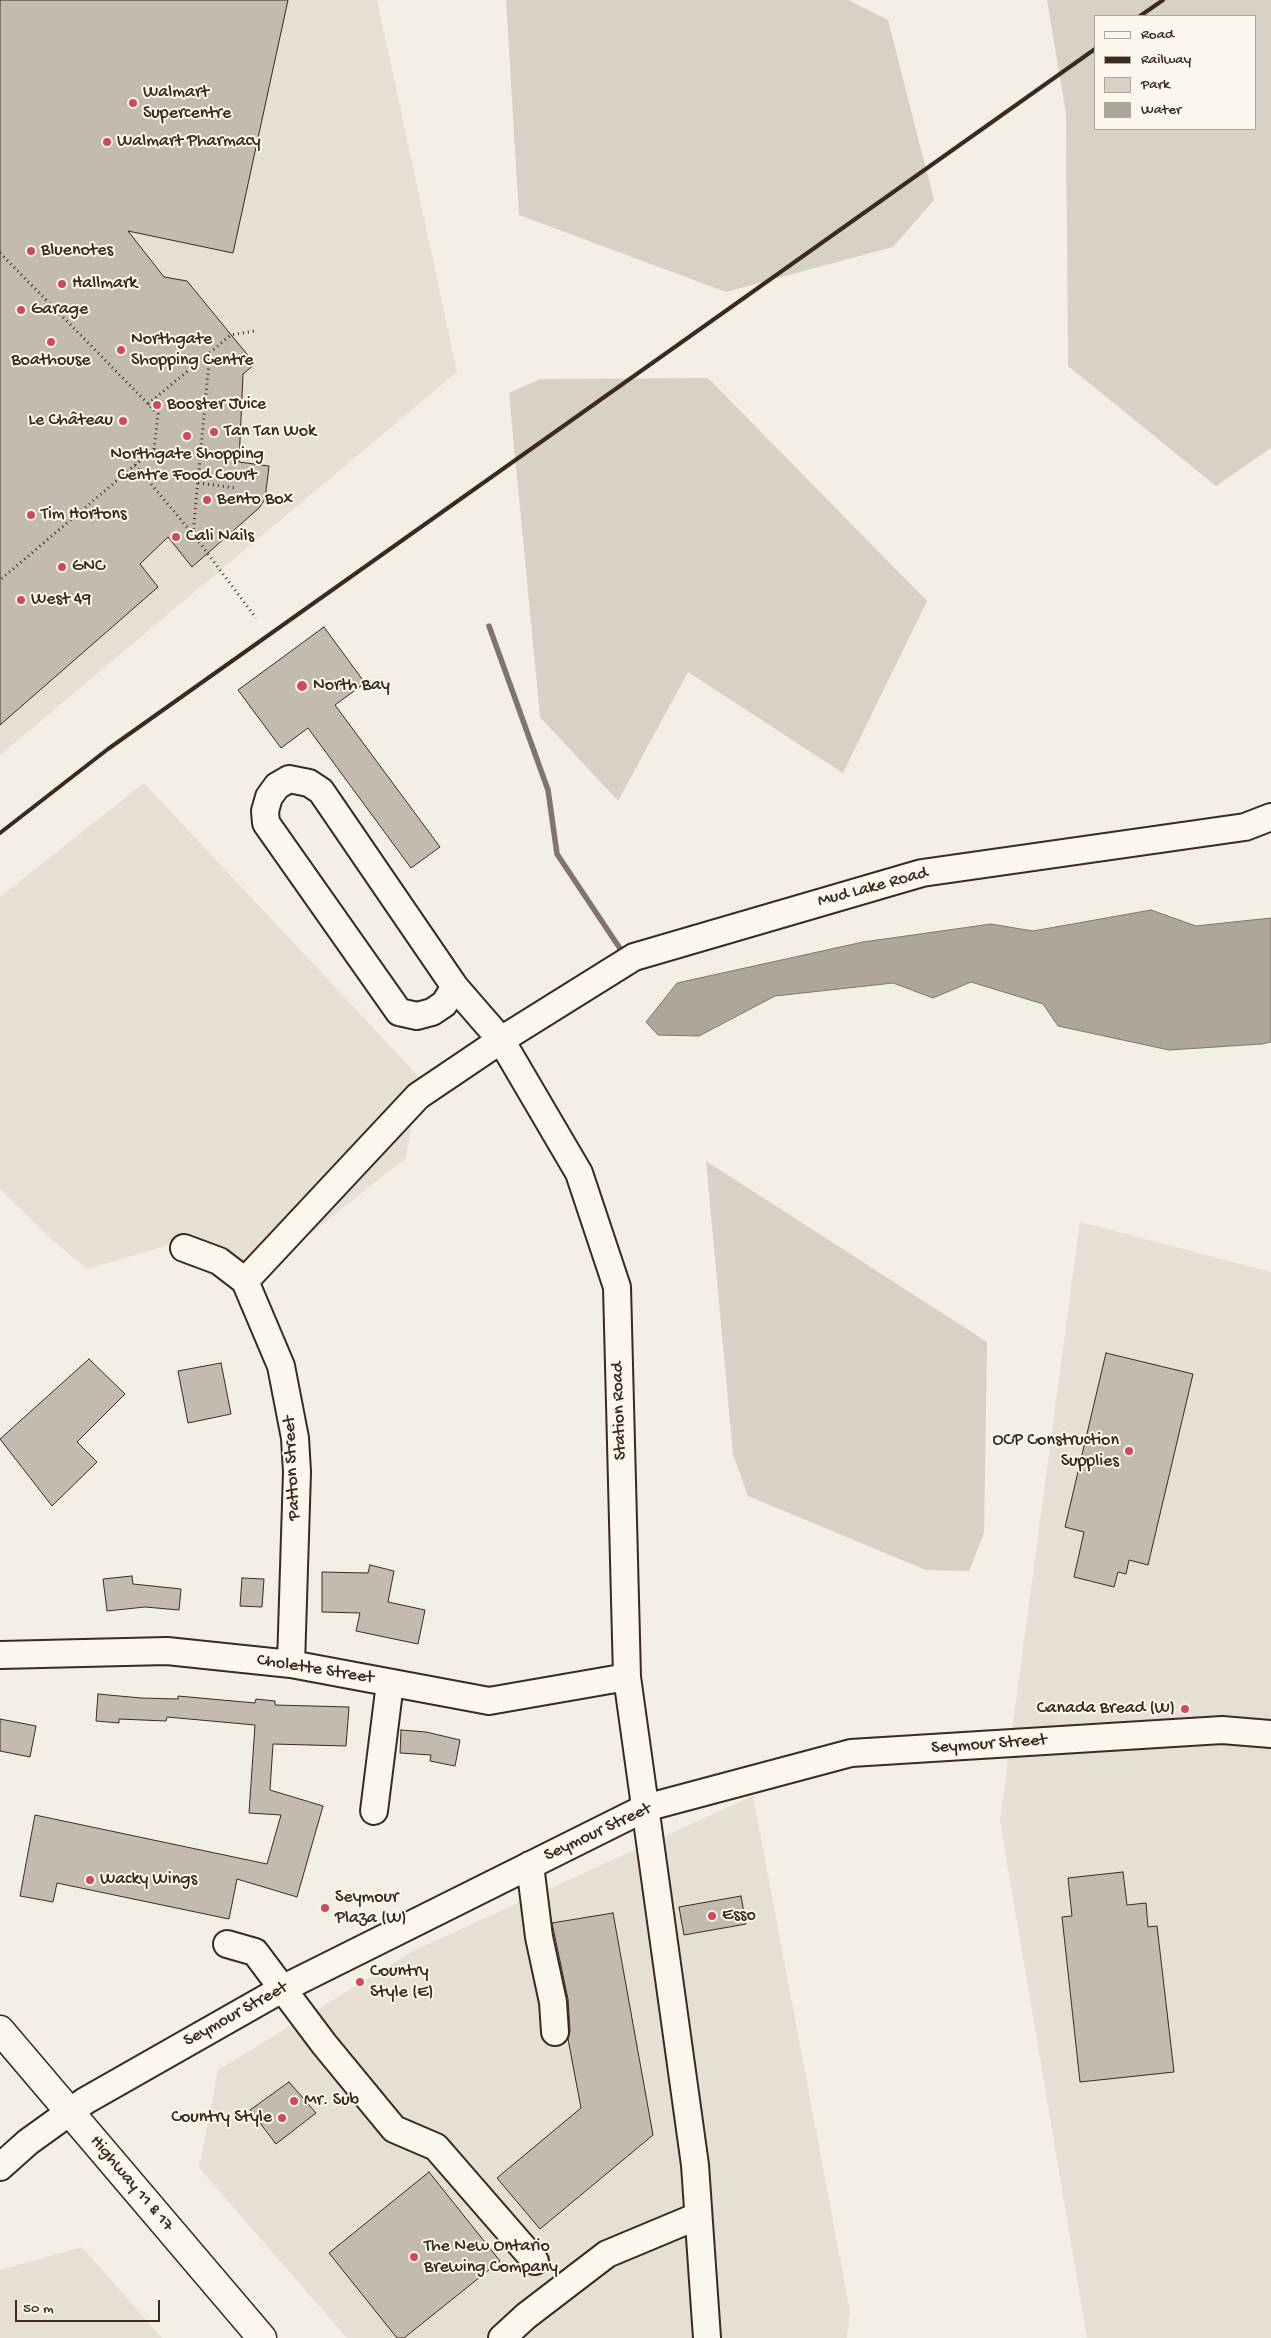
<!DOCTYPE html>
<html>
<head>
<meta charset="utf-8">
<style>
  body { margin:0 }
  #map { position:relative; width:1271px; height:2338px; overflow:hidden; background:#f3efe4; font-family:"Gochi Hand",sans-serif }
  canvas { display:block }
  .legend { position:absolute; left:1094px; top:15px; width:162px; height:115px; box-sizing:border-box; background:#fbf7ec; border:1px solid #aea59a; margin:0; padding:6px 9px; list-style:none; font-size:15px; color:#3b2a1e }
  .legend li { display:flex; align-items:center; gap:10px; height:25px }
  .legend b { width:25px; border:1px solid #aea59a }
  .scale { position:absolute; left:15px; top:2300px; width:145px; height:22px; box-sizing:border-box; border:2px solid #3b2a1e; border-top:0; padding-left:6px; font-size:15px; line-height:18px; white-space:nowrap; color:#3b2a1e; -webkit-text-stroke:4px #fbf7ec; paint-order:stroke }
</style>
</head>
<body>
<div id="map">
<canvas width="1271" height="2338"></canvas>
<ul class="legend">
<li><b style="height:6px;background:#fbf7ec"></b>Road</li>
<li><b style="height:6px;background:#3b2a1e"></b>Railway</li>
<li><b style="height:14px;background:#d8d1c6"></b>Park</li>
<li><b style="height:14px;background:#afa69a"></b>Water</li>
</ul>
<div class="scale">50 m</div>
</div>
<script>
const c = document.querySelector('canvas').getContext('2d');
c.lineJoin = 'round';
function paint(path, color) {
  c.fillStyle = color;
  c.fill(path, 'evenodd');
}
function poly(rows) {
  const path = new Path2D();
  for (const r of rows) {
    path.moveTo(r[0], r[1]);
    for (let i = 2; i < r.length; i += 2) path.lineTo(r[i], r[i + 1]);
  }
  return path;
}
function strokePath(path, color, width, dash) {
  c.strokeStyle = color;
  c.lineWidth = width;
  c.lineCap = dash ? 'butt' : 'round';
  c.setLineDash(dash || []);
  c.stroke(path);
}
function drawText(font, color, halo, rows, align = 'center') {
  c.font = font + ' "Gochi Hand",sans-serif';
  c.lineWidth = 4;
  c.setLineDash([]);
  c.textBaseline = 'middle';
  c.strokeStyle = halo;
  c.fillStyle = color;
  for (const [text, x, y, turn = 0] of rows) {
    c.save();
    c.translate(x, y);
    c.rotate((+turn || 0) * Math.PI / 180);
    c.textAlign = isNaN(turn) ? turn : align;
    if (halo) c.strokeText(text, 0, 0);
    c.fillText(text, 0, 0);
    c.restore();
  }
}
const built = poly([
  [0,0,377,0,457,372,0,755],
  [144,783,420,1078,406,1158,255,1277,189,1239,87,1269,49,1237,0,1189,0,897],
  [1080,1222,1271,1272,1271,2338,1087,2338,1000,1821],
  [753,1796,850,2312,847,2338,347,2338,199,2168,218,2070,415,1950],
  [82,2247,162,2338,0,2338,0,2270]
]);
const green = poly([
  [506,0,848,0,888,20,934,200,893,247,726,292,519,215],
  [1047,0,1271,0,1271,448,1216,486,1068,366,1066,113],
  [1095,16,1255,16,1255,129,1095,129],
  [708,378,927,601,843,773,688,672,618,801,540,717,509,393,540,379],
  [706,1161,987,1342,984,1533,969,1571,926,1570,748,1496,733,1454]
]);
const water = poly([
  [1151,910,1196,926,1271,918,1271,1042,1262,1044,1169,1050,1058,1026,1043,1004,971,982,933,998,893,983,775,996,699,1036,658,1035,646,1022,677,983,863,942,991,924,1033,931,1151,910]
]);
const stream = poly([
  [489,626,548,790,557,854,623,953]
]);
const building = poly([
  [0,0,288,0,233,253,128,231,164,277,187,281,255,364,243,374,239,462,269,466,265,499,259,508,192,567,168,537,140,564,158,587,0,725,0,0],
  [324,627,365,683,335,705,440,847,411,868,308,728,281,748,238,690,324,627],
  [1106,1353,1193,1374,1148,1565,1129,1560,1126,1574,1118,1572,1114,1587,1074,1577,1084,1532,1065,1527,1106,1353],
  [89,1359,125,1394,77,1442,97,1462,52,1506,0,1439,89,1359],
  [221,1363,231,1414,188,1423,178,1371,221,1363],
  [370,1565,394,1571,388,1602,425,1610,418,1644,356,1631,360,1613,322,1612,322,1572,368,1573,370,1565],
  [132,1576,133,1584,181,1589,179,1610,145,1607,107,1611,103,1579,132,1576],
  [242,1578,264,1579,262,1607,240,1606,242,1578],
  [98,1694,141,1698,178,1699,178,1696,255,1703,256,1699,275,1701,275,1705,349,1707,346,1746,273,1744,270,1790,323,1806,297,1897,237,1879,229,1919,57,1883,53,1902,20,1896,35,1815,267,1864,281,1815,249,1813,255,1725,167,1717,166,1721,119,1719,119,1723,96,1721,98,1694],
  [0,1719,36,1726,30,1757,0,1751,0,1719],
  [401,1730,426,1732,460,1740,455,1766,430,1761,431,1755,400,1753,401,1730],
  [1123,1872,1127,1905,1146,1903,1148,1927,1157,1926,1174,2072,1080,2082,1062,1917,1072,1916,1068,1878,1123,1872],
  [741,1896,746,1924,684,1935,679,1907,741,1896],
  [613,1913,653,2135,540,2229,497,2178,581,2108,568,2039,570,2031,568,1999,552,1923,613,1913],
  [289,2082,316,2113,276,2144,250,2110,289,2082],
  [429,2172,500,2261,404,2338,397,2338,329,2253,429,2172]
]);
const path = poly([
  [0,253,158,414,154,449,0,580],
  [148,404,231,335,254,331],
  [135,465,193,534,256,618],
  [198,483,236,488],
  [193,534,210,351]
]);
const minor = poly([
  [455,987,444,1004,432,1012,417,1016,399,1012,266,823,265,811,269,797,277,786,289,779,309,783,321,791,455,987,501,1040,579,1173,617,1287,627,1677,695,2165,707,2338],
  [184,1248,219,1261,245,1281,281,1366,295,1438,297,1472,291,1664],
  [245,1281,418,1096,501,1040,634,957,922,873,1245,827,1271,817],
  [0,1655,167,1651,291,1664,489,1701,627,1677],
  [374,1811,390,1683],
  [530,1865,539,1937,553,2002,555,2032],
  [227,1944,255,1952,324,2044,394,2129,436,2147,535,2261],
  [0,2167,28,2142,85,2101,282,1989,645,1808,851,1753,1222,1730,1271,1734],
  [502,2338,526,2316,607,2254,698,2216]
]);
const highway = poly([
  [0,2030,262,2338]
]);
const rail = poly([
  [1140,16,1163,0],
  [0,833,108,749,1095,49]
]);
const markers = [
  [133,103,5,"#d1495b"],
  [107,142,5,"#d1495b"],
  [31,251,5,"#d1495b"],
  [62,284,5,"#d1495b"],
  [21,310,5,"#d1495b"],
  [51,342,5,"#d1495b"],
  [121,350,5,"#d1495b"],
  [157,405,5,"#d1495b"],
  [123,421,5,"#d1495b"],
  [214,432,5,"#d1495b"],
  [187,436,5,"#d1495b"],
  [207,500,5,"#d1495b"],
  [31,515,5,"#d1495b"],
  [176,537,5,"#d1495b"],
  [62,567,5,"#d1495b"],
  [21,600,5,"#d1495b"],
  [302,686,6,"#d1495b"],
  [1129,1451,5,"#d1495b"],
  [1185,1709,5,"#d1495b"],
  [90,1880,5,"#d1495b"],
  [325,1908,5,"#d1495b"],
  [712,1916,5,"#d1495b"],
  [360,1982,5,"#d1495b"],
  [294,2101,5,"#d1495b"],
  [282,2118,5,"#d1495b"],
  [414,2257,5,"#d1495b"]
];
const poiNames = [
  ["Walmart",143,93],
  ["Supercentre",143,114],
  ["Walmart Pharmacy",117,142],
  ["Bluenotes",41,251],
  ["Hallmark",72,284],
  ["Garage",31,310],
  ["Northgate",131,340],
  ["Shopping Centre",131,361],
  ["Boathouse",51,361,"center"],
  ["Booster Juice",167,405],
  ["Le Château",113,421,"right"],
  ["Tan Tan Wok",224,432],
  ["Northgate Shopping",187,455,"center"],
  ["Centre Food Court",187,476,"center"],
  ["Bento Box",217,500],
  ["Tim Hortons",41,515],
  ["Cali Nails",186,537],
  ["GNC",72,567],
  ["West 49",31,600],
  ["North Bay",313,686],
  ["OCP Construction",1119,1441,"right"],
  ["Supplies",1119,1462,"right"],
  ["Canada Bread (W)",1175,1709,"right"],
  ["Wacky Wings",100,1880],
  ["Seymour",335,1898],
  ["Plaza (W)",335,1919],
  ["Esso",722,1916],
  ["Country",370,1972],
  ["Style (E)",370,1993],
  ["Mr. Sub",304,2101],
  ["Country Style",272,2118,"right"],
  ["The New Ontario",424,2247],
  ["Brewing Company",424,2268]
];
const streetNames = [
  ["Mud Lake Road",873,888,-15],
  ["Station Road",620,1411,-92],
  ["Patton Street",293,1468,-93],
  ["Cholette Street",315,1670,9],
  ["Seymour Street",989,1745,-4],
  ["Seymour Street",598,1833,-25],
  ["Seymour Street",236,2015,-29],
  ["Highway 11 & 17",131,2184,50]
];
paint(built, '#e5dfd4');
paint(green, '#d8d1c6');
paint(water, '#afa69a');
strokePath(water, '#817468', 1);
strokePath(stream, '#817468', 5.5);
paint(building, '#c3bbb0');
strokePath(building, '#3b2a1e', 1);
strokePath(minor, '#3b2a1e', 30);
strokePath(highway, '#3b2a1e', 31);
strokePath(path, '#3b2a1e', 3, [1, 4]);
strokePath(minor, '#fbf7ec', 26);
strokePath(highway, '#fbf7ec', 28);
strokePath(rail, '#3b2a1e', 4);
for (const [x, y, r, color] of markers) {
  const dot = new Path2D();
  dot.arc(x, y, r, 0, 2 * Math.PI);
  c.fillStyle = color;
  c.fill(dot);
  strokePath(dot, '#fbf7ec', 2);
}
drawText('18px', '#3b2a1e', '#fbf7ec', poiNames, 'left');
drawText('18px', '#3b2a1e', '#fbf7ec', streetNames);
</script>
</body>
</html>
